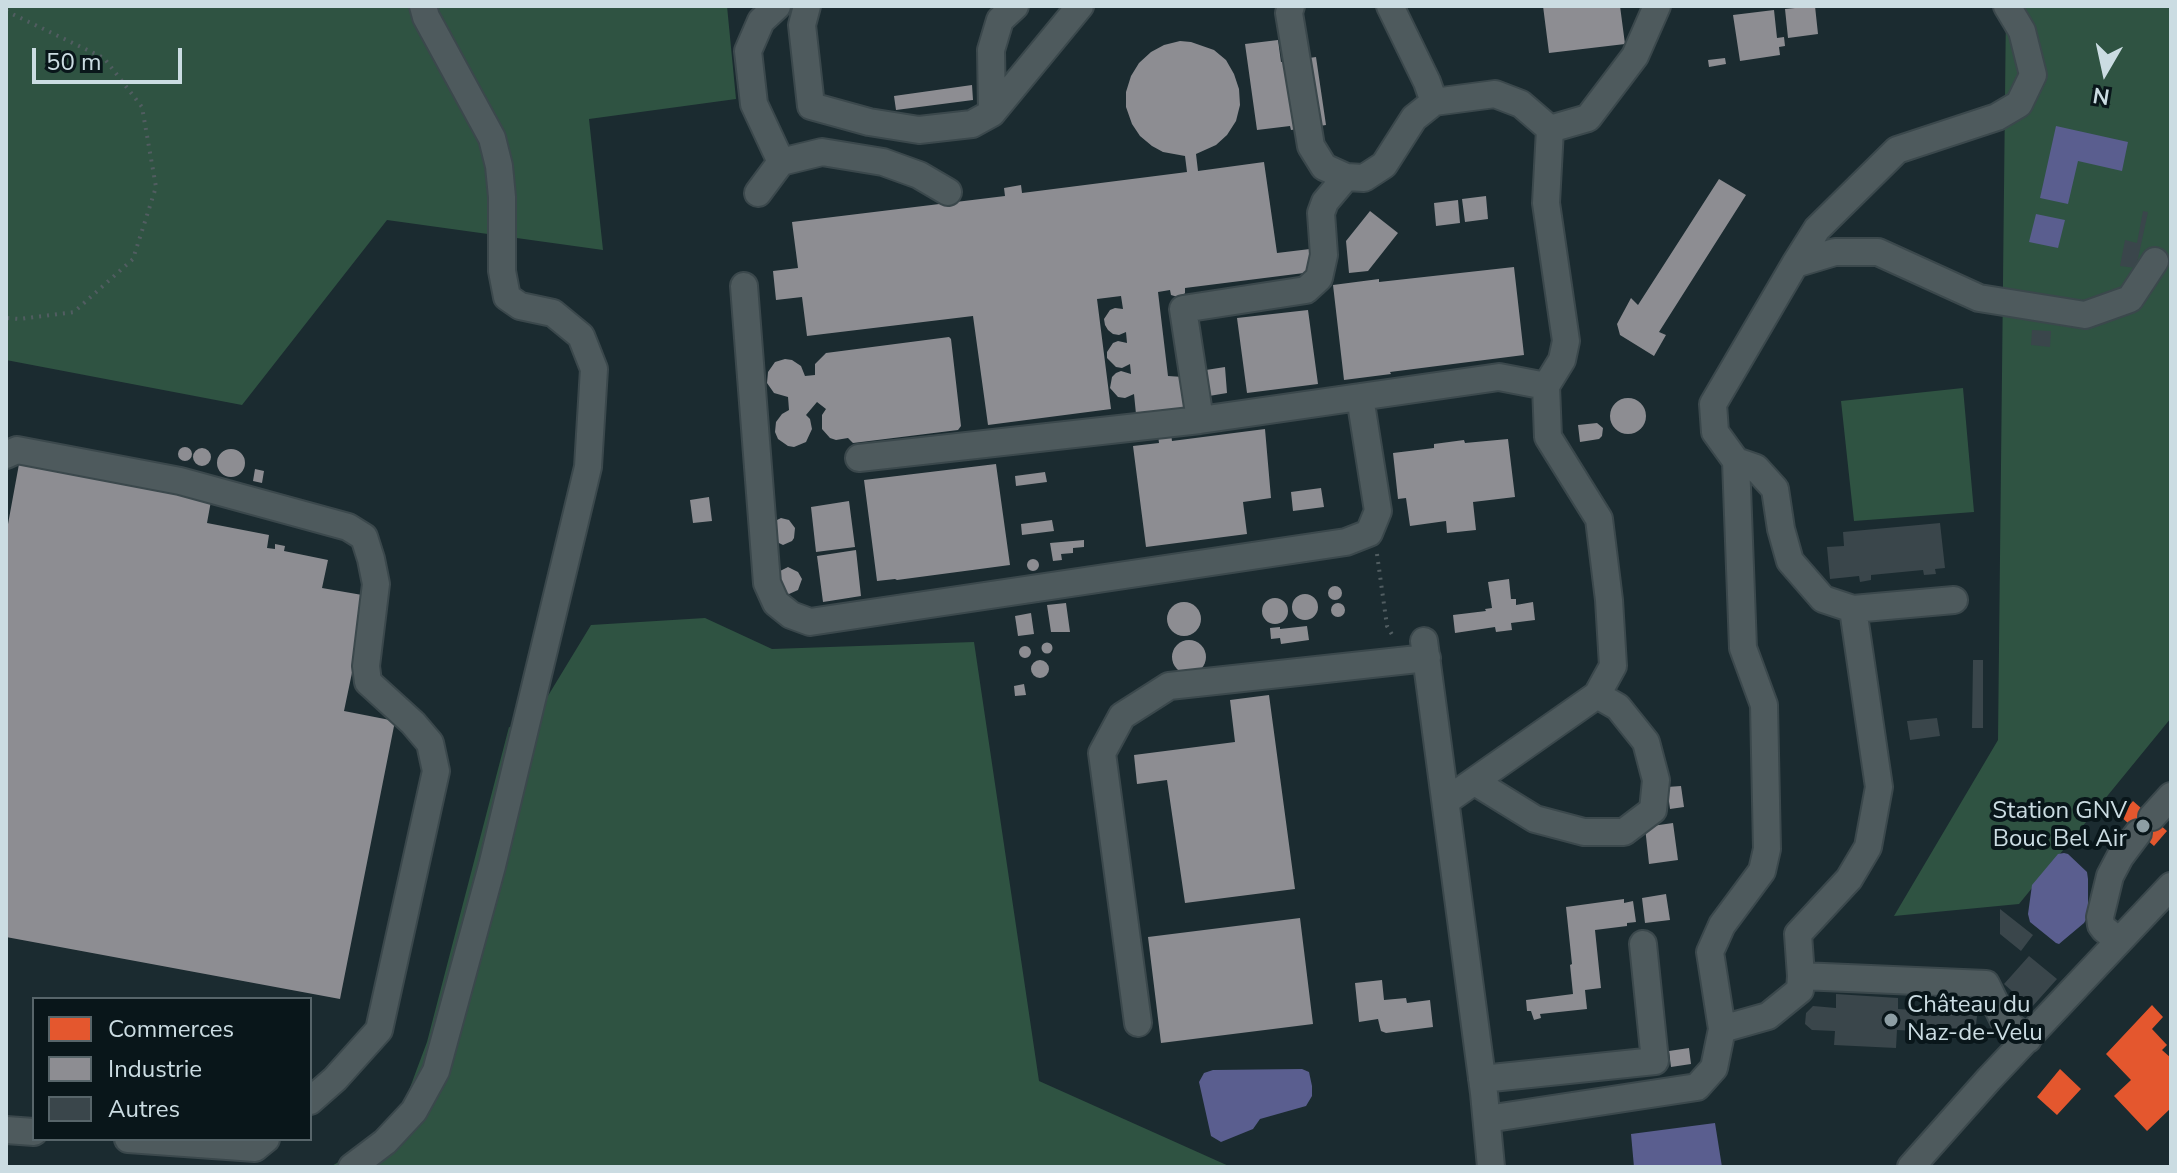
<!DOCTYPE html>
<html>
<head>
<meta charset="utf-8">
<style>
  body { margin:0 }
  #map { position:relative; width:2177px; height:1173px; overflow:hidden; background:#1b2b30; font-family:"Nunito Sans",sans-serif }
  canvas { display:block }
  .frame { position:absolute; inset:0; border:8px solid #cbdce2; pointer-events:none }
  .legend { position:absolute; left:32px; top:997px; width:280px; height:144px; box-sizing:border-box; background:#09161a; border:2px solid #57656a; margin:0; padding:10px 14px; list-style:none; font-size:24px; color:#cbdce2 }
  .legend li { display:flex; align-items:center; gap:16px; height:40px }
  .legend b { width:40px; border:2px solid #57656a }
  .north { position:absolute; left:2065px; top:32px; width:80px; height:80px; -webkit-text-stroke:6px #09161a; paint-order:stroke; rotate:189deg; font-size:22px; font-weight:700; line-height:32px; text-align:center; color:#cbdce2 }
  .north::after { content:''; display:block; margin:auto; width:28px; height:36px; background:#cbdce2; clip-path:polygon(50% 0,100% 100%,50% 72%,0 100%) }
  .scale { position:absolute; left:32px; top:48px; width:150px; height:36px; box-sizing:border-box; border:4px solid #cbdce2; border-top:0; padding-left:10px; font-size:24px; line-height:28px; white-space:nowrap; color:#cbdce2; -webkit-text-stroke:6px #09161a; paint-order:stroke }
</style>
</head>
<body>
<div id="map">
<canvas width="2177" height="1173"></canvas>
<div class="frame"></div>
<ul class="legend">
<li><b style="height:22px;background:#e4572e"></b>Commerces</li>
<li><b style="height:22px;background:#8d8d92"></b>Industrie</li>
<li><b style="height:22px;background:#3a464b"></b>Autres</li>
</ul>
<div class="north">N</div>
<div class="scale">50 m</div>
</div>
<script>
const c = document.querySelector('canvas').getContext('2d');
c.lineJoin = 'round';
function paint(path, color) {
  c.fillStyle = color;
  c.fill(path, 'evenodd');
}
function poly(rows) {
  const path = new Path2D();
  for (const r of rows) {
    if (r.length === 3) {
      path.moveTo(r[0] + r[2], r[1]);
      path.arc(r[0], r[1], r[2], 0, 2 * Math.PI);
      continue;
    }
    path.moveTo(r[0], r[1]);
    for (let i = 2; i < r.length; i += 2) path.lineTo(r[i], r[i + 1]);
  }
  return path;
}
function strokePath(path, color, width, dash) {
  c.strokeStyle = color;
  c.lineWidth = width;
  c.lineCap = dash ? 'butt' : 'round';
  c.setLineDash(dash || []);
  c.stroke(path);
}
function drawText(font, color, halo, rows, align = 'center') {
  c.font = font + ' "Nunito Sans",sans-serif';
  c.lineWidth = 8;
  c.setLineDash([]);
  c.textBaseline = 'middle';
  c.strokeStyle = halo;
  c.fillStyle = color;
  for (const [text, x, y, turn = 0] of rows) {
    c.save();
    c.translate(x, y);
    c.rotate((+turn || 0) * Math.PI / 180);
    c.textAlign = isNaN(turn) ? turn : align;
    if (halo) c.strokeText(text, 0, 0);
    c.fillText(text, 0, 0);
    c.restore();
  }
}
const green = poly([
  [6,6,727,6,736,99,589,119,603,250,387,220,242,405,6,360],
  [2006,6,2171,6,2171,718,2019,904,1894,916,1998,740],
  [1963,388,1974,512,1854,521,1841,401],
  [705,618,772,649,974,642,1039,1081,1231,1167,330,1167,349,1156,380,1131,405,1101,427,1042,509,727,526,732,591,625]
]);
const water = poly([
  [2056,126,2128,142,2122,171,2078,161,2068,204,2040,198],
  [2036,214,2065,220,2058,248,2029,242],
  [2064,853,2068,854,2087,872,2088,879,2088,916,2084,923,2059,944,2056,943,2030,922,2028,914,2032,885,2058,854],
  [1302,1069,1309,1072,1312,1086,1312,1096,1306,1106,1260,1119,1253,1129,1221,1142,1211,1136,1199,1082,1204,1073,1213,1070],
  [1715,1123,1722,1167,1634,1167,1631,1134]
]);
const shops = poly([
  [2133,801,2167,831,2154,846,2120,816],
  [2152,1005,2163,1017,2152,1029,2167,1045,2162,1050,2171,1058,2171,1108,2147,1131,2114,1096,2131,1080,2106,1054],
  [2060,1069,2081,1089,2057,1115,2037,1097]
]);
const industry = poly([
  [1543,6,1620,6,1625,44,1549,53],
  [1815,6,1818,34,1788,38,1785,9],
  [1774,10,1777,38,1784,37,1785,46,1779,47,1780,55,1740,61,1733,15],
  [1278,40,1281,62,1316,57,1326,125,1291,130,1290,126,1257,130,1245,44],
  [1180,41,1191,42,1214,50,1226,60,1234,74,1239,89,1240,105,1236,121,1227,135,1216,145,1196,154,1198,171,1264,162,1277,253,1310,249,1312,272,1185,288,1185,293,1181,298,1171,295,1170,290,1158,292,1168,376,1183,377,1187,408,1168,410,1172,441,1265,429,1271,498,1243,502,1247,534,1146,547,1133,446,1159,443,1155,411,1136,414,1134,394,1125,398,1118,397,1110,388,1112,377,1116,373,1121,371,1131,374,1130,364,1122,368,1116,367,1107,358,1107,352,1113,343,1118,341,1127,343,1126,332,1119,335,1113,334,1108,330,1105,325,1104,319,1110,310,1115,308,1123,309,1121,296,1097,299,1111,409,988,425,973,316,807,336,802,297,776,300,773,271,798,268,792,222,1005,196,1004,188,1021,185,1022,193,1187,172,1185,156,1163,152,1152,146,1140,136,1132,124,1126,107,1126,92,1131,76,1139,63,1151,52,1164,45],
  [1725,58,1726,64,1709,67,1708,60],
  [972,85,973,100,896,110,894,96],
  [1719,179,1746,195,1659,332,1666,335,1654,356,1620,335,1617,324,1631,298,1638,305],
  [1486,196,1488,219,1465,222,1462,199],
  [1458,200,1460,223,1436,226,1434,203],
  [1370,211,1398,233,1368,271,1349,273,1346,241],
  [1514,267,1524,355,1390,372,1391,374,1344,380,1333,285,1379,279,1379,282],
  [1308,310,1318,384,1247,393,1237,318],
  [949,337,951,339,961,426,958,430,853,443,848,438,836,440,830,438,822,429,822,415,826,409,817,402,806,415,810,419,812,429,806,442,794,447,788,446,778,439,775,432,776,422,782,414,789,410,788,397,774,393,767,383,768,372,775,362,785,359,792,360,801,366,805,376,815,375,815,364,826,353],
  [1225,367,1227,393,1209,396,1206,370],
  [1628,416,18],
  [1597,423,1603,428,1602,436,1599,439,1580,442,1578,425],
  [1508,439,1515,497,1473,502,1476,530,1447,533,1446,521,1410,526,1406,498,1398,499,1393,453,1434,448,1434,444,1464,440,1465,443],
  [185,454,7],
  [202,457,9],
  [231,463,14],
  [19,464,211,501,207,523,269,535,267,548,275,549,275,544,285,546,284,551,328,560,322,588,368,596,344,711,395,721,340,999,6,937,6,535],
  [996,464,1010,565,897,580,895,579,877,581,864,480],
  [255,469,264,471,262,483,253,481],
  [1045,472,1047,482,1016,486,1015,476],
  [1321,488,1324,507,1293,511,1291,492],
  [709,497,712,521,693,523,690,500],
  [849,501,855,547,816,552,811,507],
  [781,518,789,520,795,528,794,538,792,541,783,545,773,540,775,521],
  [1052,520,1054,531,1022,535,1021,524],
  [1084,540,1084,547,1073,548,1073,553,1061,554,1062,560,1053,561,1050,543],
  [856,550,861,596,823,602,817,556],
  [1033,565,6],
  [788,567,798,572,802,579,798,590,789,594,778,589,778,572],
  [1509,579,1511,599,1516,599,1516,605,1533,602,1535,620,1511,623,1512,630,1496,632,1495,627,1455,633,1453,615,1486,611,1485,609,1492,608,1488,582],
  [1335,593,7],
  [1305,607,13],
  [1275,611,13],
  [1184,619,17],
  [1066,603,1070,632,1051,632,1047,605],
  [1338,610,7],
  [1031,613,1034,634,1018,636,1015,616],
  [1307,626,1309,640,1281,644,1280,638,1271,639,1270,628,1280,627,1280,629],
  [1189,657,17],
  [1047,648,5.5],
  [1025,652,6],
  [1040,669,9],
  [1024,684,1026,695,1015,696,1014,686],
  [1269,695,1295,889,1185,903,1167,780,1137,784,1134,755,1235,742,1230,700],
  [1681,786,1684,807,1670,809,1667,787],
  [1673,823,1678,860,1649,864,1645,827],
  [1666,894,1670,920,1645,923,1642,898],
  [1624,899,1624,903,1633,901,1636,922,1627,923,1627,926,1595,930,1601,988,1585,990,1587,1009,1540,1014,1541,1018,1534,1020,1531,1011,1527,1011,1526,1000,1573,994,1570,965,1572,964,1566,907],
  [1300,918,1313,1024,1161,1043,1148,937],
  [1382,980,1384,1000,1406,998,1407,1003,1430,1000,1433,1027,1386,1033,1381,1031,1378,1019,1359,1022,1355,983],
  [1689,1048,1691,1064,1671,1067,1669,1051]
]);
const building = poly([
  [2143,211,2148,212,2136,268,2120,266,2125,240,2137,243],
  [2032,330,2051,331,2050,347,2031,345],
  [1940,523,1945,568,1935,569,1936,574,1924,575,1923,570,1871,575,1871,580,1860,582,1859,576,1830,579,1827,547,1844,546,1843,532],
  [1973,660,1983,660,1983,728,1972,728],
  [1937,718,1940,736,1910,740,1907,721],
  [2000,909,2033,935,2021,951,2000,934],
  [2029,956,2057,979,2031,1008,2004,984],
  [1836,994,1898,998,1898,1009,1930,1011,1931,1008,1977,1016,1975,1034,1897,1030,1896,1048,1834,1045,1835,1031,1812,1030,1805,1024,1806,1013,1813,1006,1836,1008]
]);
const path = poly([
  [6,11,104,58,142,107,156,187,133,259,74,312,19,319,6,318],
  [1377,554,1387,626,1394,638]
]);
const minor = poly([
  [777,6,761,21,748,51,754,104,781,162,822,152,883,162,919,175,948,192],
  [807,6,802,25,811,106,869,122,919,130,972,124,992,113,1080,6],
  [1291,6,1289,13,1311,146,1324,167,1346,177,1364,178,1384,165,1414,118,1434,102,1495,94,1521,104,1550,129],
  [1390,6,1427,82,1434,102],
  [992,113,991,50,1000,20,1015,6],
  [758,193,781,162],
  [1795,264,1817,229,1897,150,1997,117,2019,104,2033,75,2022,31,2007,6],
  [744,286,767,583,776,603,791,615,810,622,1346,542,1369,533,1378,511,1360,397],
  [1200,420,1183,309,1306,290,1319,278,1324,255,1321,213,1325,202,1346,177],
  [6,455,17,450,180,481,348,527,364,537,371,559,376,584,366,666,368,682,413,723,430,743,436,771,379,1030,335,1079,310,1101],
  [859,458,1200,420,1499,377,1546,386],
  [1736,461,1756,468,1775,489,1781,529,1790,561,1823,599,1853,609,1954,600],
  [1424,641,1484,1093,1491,1167],
  [1475,782,1535,819,1584,832,1624,832,1653,810,1656,780,1646,742,1618,707,1597,695],
  [1446,801,1597,695,1613,666,1609,600,1599,519,1548,437,1546,386,1562,360,1566,341,1546,203,1550,129,1588,118,1635,56,1657,6],
  [2152,817,2171,796],
  [2119,941,2104,929,2101,925,2100,917,2110,876,2120,857,2138,833],
  [1801,976,1798,934,1849,879,1868,847,1879,787,1853,609],
  [1138,1023,1102,753,1122,716,1169,686,1427,658],
  [1722,1029,1768,1016,1800,990,1801,976,1986,984,2004,1021,2028,1039],
  [1482,1079,1655,1061,1643,944],
  [1487,1119,1697,1087,1714,1068,1722,1029,1710,952,1722,925,1762,871,1767,849,1764,705,1743,648,1736,461,1715,432,1713,404,1795,264,1835,252,1878,252,1979,298,2085,315,2130,299,2155,261],
  [6,1130,34,1132],
  [128,1139,255,1148,266,1139],
  [352,1167,385,1142,414,1111,436,1071,492,866,588,467,594,369,581,336,553,313,520,306,507,297,502,271,502,197,499,166,492,138,426,17,423,6],
  [1911,1167,1989,1079,2171,886]
]);
const markers = [
  [2143,826,8,"#8d9ea4"],
  [1891,1020,8,"#8d9ea4"]
];
const poiNames = [
  ["Station GNV",2127,812],
  ["Bouc Bel Air",2127,840],
  ["Château du",1907,1006,"left"],
  ["Naz-de-Velu",1907,1034,"left"]
];
paint(green, '#2f5342');
paint(water, '#5a5e8f');
paint(shops, '#e4572e');
paint(industry, '#8d8d92');
paint(building, '#3a464b');
strokePath(minor, '#3b484c', 30);
strokePath(path, '#515d61', 4, [2, 6]);
strokePath(minor, '#4e5a5d', 26);
for (const [x, y, r, color] of markers) {
  const dot = new Path2D();
  dot.arc(x, y, r, 0, 2 * Math.PI);
  c.fillStyle = color;
  c.fill(dot);
  strokePath(dot, '#09161a', 3);
}
drawText('24px', '#cbdce2', '#09161a', poiNames, 'right');
</script>
</body>
</html>
